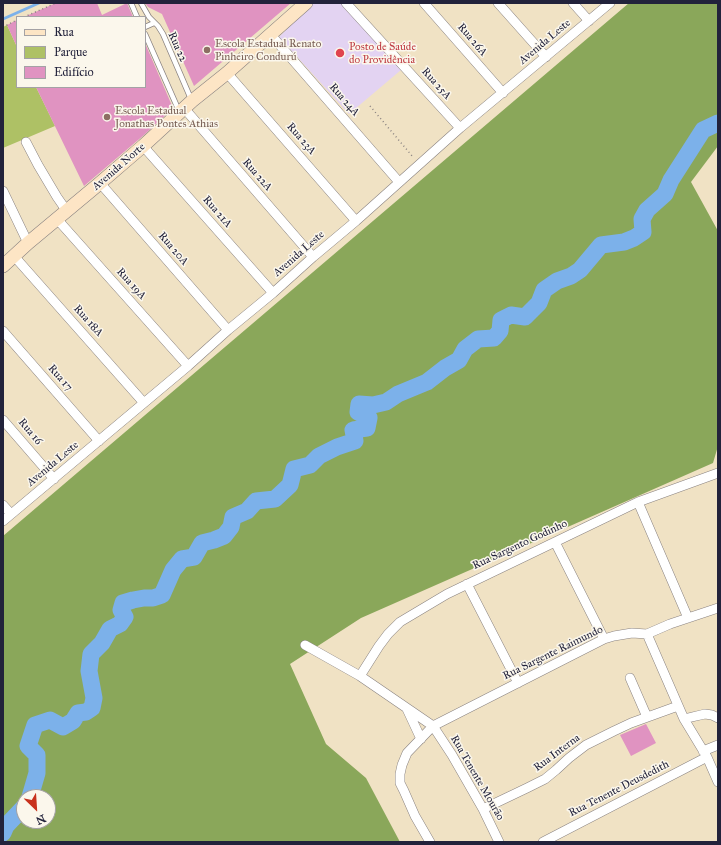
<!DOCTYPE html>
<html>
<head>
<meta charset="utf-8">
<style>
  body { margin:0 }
  #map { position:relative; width:721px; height:845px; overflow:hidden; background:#f0e2c4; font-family:"IM FELL Great Primer",serif }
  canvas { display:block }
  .frame { position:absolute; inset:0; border:4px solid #22223b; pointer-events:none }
  .legend { position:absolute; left:16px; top:16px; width:130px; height:72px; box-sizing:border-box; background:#fbf7ec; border:1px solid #a4a2a5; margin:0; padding:5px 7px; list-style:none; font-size:12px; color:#22223b }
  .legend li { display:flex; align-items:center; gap:8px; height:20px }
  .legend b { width:20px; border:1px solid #a4a2a5 }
  .north { position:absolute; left:16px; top:789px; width:40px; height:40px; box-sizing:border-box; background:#fbf7ec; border:1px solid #a4a2a5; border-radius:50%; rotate:155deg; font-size:11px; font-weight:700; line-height:16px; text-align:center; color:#22223b }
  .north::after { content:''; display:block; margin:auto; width:14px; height:18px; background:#c8321e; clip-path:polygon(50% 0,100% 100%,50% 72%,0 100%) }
</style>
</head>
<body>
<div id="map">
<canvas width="721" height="845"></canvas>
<div class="frame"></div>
<ul class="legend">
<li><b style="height:5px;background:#fde5c5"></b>Rua</li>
<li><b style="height:11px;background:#aec165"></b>Parque</li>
<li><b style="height:11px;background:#e093c1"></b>Edifício</li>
</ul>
<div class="north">N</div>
</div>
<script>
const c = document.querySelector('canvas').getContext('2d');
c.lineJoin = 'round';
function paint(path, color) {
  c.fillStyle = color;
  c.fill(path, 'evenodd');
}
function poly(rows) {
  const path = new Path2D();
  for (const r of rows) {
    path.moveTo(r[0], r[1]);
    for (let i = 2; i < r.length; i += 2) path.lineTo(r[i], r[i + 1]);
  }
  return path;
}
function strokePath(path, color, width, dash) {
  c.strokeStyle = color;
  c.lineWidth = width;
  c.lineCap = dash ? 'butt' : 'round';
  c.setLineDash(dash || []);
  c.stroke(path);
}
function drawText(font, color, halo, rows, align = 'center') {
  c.font = font + ' "IM FELL Great Primer",serif';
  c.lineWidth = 3;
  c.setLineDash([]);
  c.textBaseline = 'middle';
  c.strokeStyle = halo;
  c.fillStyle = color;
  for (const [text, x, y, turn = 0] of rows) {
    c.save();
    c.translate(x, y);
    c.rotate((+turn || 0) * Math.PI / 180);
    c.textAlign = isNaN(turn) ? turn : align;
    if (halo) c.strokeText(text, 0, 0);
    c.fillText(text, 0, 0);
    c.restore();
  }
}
const built = poly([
  [313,3,341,3,401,70,349,114,279,37]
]);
const green = poly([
  [7,25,17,47,17,87,36,87,55,126,3,148,3,27]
]);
const forest = poly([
  [629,3,718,3,718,146,691,182,718,231,718,446,713,463,361,618,290,664,326,744,366,778,400,842,3,842,3,536],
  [24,797,48,797,48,821,24,821]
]);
const stream = poly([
  [3,19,39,3]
]);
const river = poly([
  [30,797,37,773,37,755,28,746,35,725,50,720,63,727,73,721,78,713,86,712,92,708,94,698,89,671,91,654,102,643,110,629,120,624,125,617,121,610,123,603,133,600,144,598,153,598,162,595,173,570,182,559,194,557,202,543,214,540,224,536,231,527,233,517,247,511,256,501,275,499,290,485,294,469,310,465,319,456,337,447,355,441,353,430,367,428,369,418,358,412,359,404,373,405,386,402,398,394,427,382,445,368,459,360,465,349,478,339,494,338,500,331,501,320,511,315,525,317,539,303,544,290,557,281,571,276,580,270,601,245,624,242,634,238,643,232,642,219,647,210,665,194,671,180,703,130,718,123],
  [3,833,6,826,24,807]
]);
const building = poly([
  [56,3,97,3,102,15,127,3,133,17,24,17],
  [145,3,291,3,194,86,162,14,148,7],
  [17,20,17,47,7,25],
  [145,43,173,108,144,135,84,186,36,87,145,87],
  [646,724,656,743,631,756,620,735]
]);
const path = poly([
  [24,17,56,3],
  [3,27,17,20],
  [370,106,413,157]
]);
const lane = poly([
  [131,3,137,17],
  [141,3,149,17,158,26,163,34,191,99],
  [145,27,154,23],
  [145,34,179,111]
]);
const street = poly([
  [346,3,460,128],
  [424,3,503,93],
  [498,3,546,57],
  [573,3,589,21],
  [271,35,399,182],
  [227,73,356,221],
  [184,108,313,257],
  [26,142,38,165,57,197,66,210],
  [143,146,273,293],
  [100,183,228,330],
  [3,191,28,243],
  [57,219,188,366],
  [14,256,144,403],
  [3,331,99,441],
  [3,420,54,479],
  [638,502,688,618],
  [3,505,11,514],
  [3,521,188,366,228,330,273,293,313,257,356,221,460,128,610,3],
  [555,542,604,639],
  [467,584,518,683],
  [647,634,684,719,707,757,718,782],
  [305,645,360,676,433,726,452,755,483,809,499,842],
  [360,676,379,646,388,634,400,622,447,594,638,502,718,473],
  [630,678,647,717],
  [407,709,421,739],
  [684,719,692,717,705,714,712,715,718,718],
  [703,751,718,745],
  [483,809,527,788,545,779,556,770,569,758,586,745,614,731,631,723,678,706],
  [430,842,415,816,404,791,400,783,400,774,402,765,407,753,433,726,604,639,614,636,632,633,647,634,670,624,718,608],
  [543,842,707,757]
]);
const secondary = poly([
  [3,266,28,243,100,183,143,146,192,101,227,73,306,3]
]);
const markers = [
  [207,50,4,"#8d6e63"],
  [340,53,5,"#e0444e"],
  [107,117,4,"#8d6e63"]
];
const streetNames = [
  ["Rua 26A",472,40,49],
  ["Avenida Leste",545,42,-40],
  ["Rua 22",177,47,66],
  ["Rua 25A",436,84,48],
  ["Rua 24A",344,100,49],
  ["Rua 23A",301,139,49],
  ["Avenida Norte",119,167,-41],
  ["Rua 22A",257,175,49],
  ["Rua 21A",217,212,49],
  ["Rua 20A",173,249,49],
  ["Avenida Leste",299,254,-41],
  ["Rua 19A",131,284,48],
  ["Rua 18A",88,321,48],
  ["Rua 17",60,378,49],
  ["Rua 16",30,432,50],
  ["Avenida Leste",53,464,-40],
  ["Rua Sargento Godinho",520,545,-25],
  ["Rua Sargente Raimundo",553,653,-26],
  ["Rua Interna",557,753,-37],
  ["Rua Tenente Mourão",477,778,60],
  ["Rua Tenente Deusdedith",619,789,-27]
];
const educationNames = [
  ["Escola Estadual Renato",215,44],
  ["Pinheiro Condurú",215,57],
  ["Escola Estadual",115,111],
  ["Jonathas Pontes Athias",115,124]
];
const healthNames = [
  ["Posto de Saúde",349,47],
  ["do Providência",349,60]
];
paint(built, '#e3d3f2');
paint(green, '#aec165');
paint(forest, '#8aa75a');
strokePath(stream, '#7cb1ea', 3);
strokePath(river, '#7cb1ea', 17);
paint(building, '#e093c1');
strokePath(lane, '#898280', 6);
strokePath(street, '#898280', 10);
strokePath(secondary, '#898280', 14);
strokePath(path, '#898280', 1.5, [1, 3]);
strokePath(lane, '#fff', 4.5);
strokePath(street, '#fff', 9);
strokePath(secondary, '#fde5c5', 13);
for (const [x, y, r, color] of markers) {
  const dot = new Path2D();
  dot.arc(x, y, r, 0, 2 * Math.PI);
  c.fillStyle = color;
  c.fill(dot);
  strokePath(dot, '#fbf7ec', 1.5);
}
drawText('11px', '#22223b', '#fbf7ec', streetNames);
drawText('11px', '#785e54', '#fbf7ec', educationNames, 'left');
drawText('11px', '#be3a42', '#fbf7ec', healthNames, 'left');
</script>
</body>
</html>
